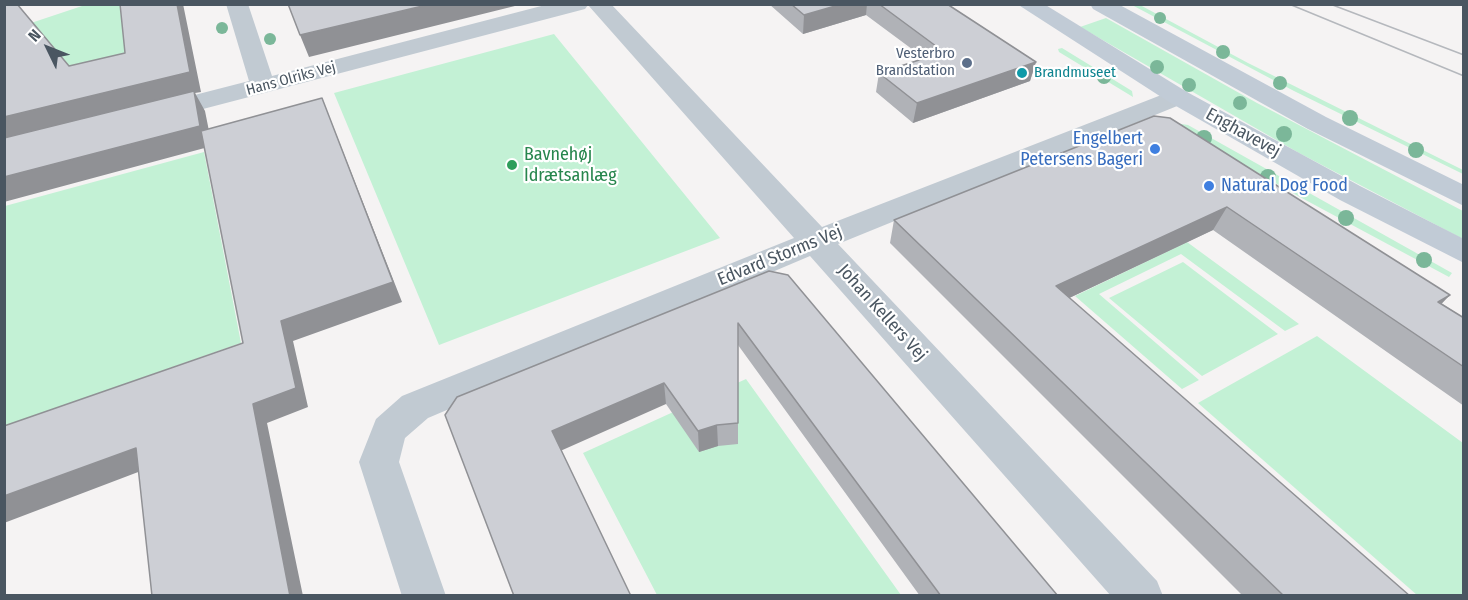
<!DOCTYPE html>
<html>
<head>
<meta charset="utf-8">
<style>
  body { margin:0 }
  #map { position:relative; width:1468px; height:600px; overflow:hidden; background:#f5f3f3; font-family:"Fira Sans Condensed",sans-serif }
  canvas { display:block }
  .frame { position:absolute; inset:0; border:6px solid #4a5661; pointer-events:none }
  .north { position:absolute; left:18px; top:18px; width:60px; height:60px; -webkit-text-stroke:4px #fff; paint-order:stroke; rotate:313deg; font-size:16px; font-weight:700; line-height:24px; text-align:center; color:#4a5661 }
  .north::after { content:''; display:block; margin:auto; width:21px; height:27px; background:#4a5661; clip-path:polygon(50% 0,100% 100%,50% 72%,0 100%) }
</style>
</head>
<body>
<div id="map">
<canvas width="1468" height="600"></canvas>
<div class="frame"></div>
<div class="north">N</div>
</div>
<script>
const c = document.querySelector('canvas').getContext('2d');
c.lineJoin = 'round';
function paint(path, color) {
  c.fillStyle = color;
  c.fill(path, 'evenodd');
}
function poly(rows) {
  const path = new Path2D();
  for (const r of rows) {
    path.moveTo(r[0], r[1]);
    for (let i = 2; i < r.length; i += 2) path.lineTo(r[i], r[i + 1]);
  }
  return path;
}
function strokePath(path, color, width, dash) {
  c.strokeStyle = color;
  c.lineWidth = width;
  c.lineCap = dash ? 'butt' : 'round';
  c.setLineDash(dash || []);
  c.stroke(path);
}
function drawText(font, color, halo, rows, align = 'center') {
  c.font = font + ' "Fira Sans Condensed",sans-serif';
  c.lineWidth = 4.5;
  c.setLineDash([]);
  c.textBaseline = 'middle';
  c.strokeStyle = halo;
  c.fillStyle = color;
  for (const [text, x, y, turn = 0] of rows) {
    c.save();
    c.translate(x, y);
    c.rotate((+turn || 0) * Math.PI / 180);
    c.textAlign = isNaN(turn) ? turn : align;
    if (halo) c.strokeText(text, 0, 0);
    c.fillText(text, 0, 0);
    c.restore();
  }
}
const green = poly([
  [85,5,124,5,133,71,5,100,4,32],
  [1132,5,1140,5,1248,63,1463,170,1463,174,1294,91],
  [1106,18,1257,103,1463,211,1463,239,1299,153,1080,27],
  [554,34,720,238,439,345,334,93],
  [1062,48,1132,91,1133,97,1059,52,1058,49],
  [1169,122,1188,125,1452,273,1449,277,1298,196],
  [204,152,241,343,5,426,5,206],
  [1187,242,1299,324,1285,331,1181,254,1099,294,1199,380,1182,389,1075,296],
  [1183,262,1278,334,1202,376,1109,298],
  [1317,336,1463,443,1463,595,1417,595,1198,403],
  [746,379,901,595,657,595,583,453]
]);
const street = poly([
  [226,4,248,4,272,76,549,4,611,4,822,227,1169,92,1178,89,1187,92,1191,97,1187,102,838,244,1157,581,1163,596,1111,596,810,256,428,418,405,438,399,462,446,596,402,596,359,462,376,419,402,396,794,238,588,5,585,9,272,91,157,121,148,119,144,113,148,107,249,81,226,4]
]);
const secondary = poly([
  [1017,4,1044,4,1187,92,1360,186,1464,239,1464,263,1340,200,1169,102,1017,4],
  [1090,4,1118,4,1326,117,1464,185,1464,206,1308,129,1093,9,1090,4]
]);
const tram = poly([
  [1289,4,1464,76],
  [1330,4,1464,55]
]);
const trees = [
  [1160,18,6],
  [222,28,6],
  [270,39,6],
  [1223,52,7],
  [1157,67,7],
  [1104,77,7],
  [1280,83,7],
  [1189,85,7],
  [1240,103,7],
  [1350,118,8],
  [1284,134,8],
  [1204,138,8],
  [1416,150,8],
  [1268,177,8],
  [1346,218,8],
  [1424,260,8]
];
const wall = poly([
  [769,4,947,4,1036,62,1030,81,913,123,876,92,879,73,924,58,866,15,803,34],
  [1154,116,1464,318,1464,406,1213,230,1069,298,1410,596,1243,596,890,243,894,220],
  [769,271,1058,596,920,596,738,345,738,444,718,446,699,452,666,404,445,415]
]);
const shadedWall = poly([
  [177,4,183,4,201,92,195,93,205,111,212,146,4,202,4,117,190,72],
  [431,4,523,4,309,57,300,35],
  [842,4,867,4,866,15,803,34,804,15],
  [1036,62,1030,81,913,123,917,103],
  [322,98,402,302,293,341,308,407,267,423,303,596,290,596,253,404,281,321],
  [1227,207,1213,230,1046,309,1056,286],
  [1450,295,1428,318,1438,302],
  [664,383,666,404,558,452,552,431],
  [717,425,718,446,699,452,698,431],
  [136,448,154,466,4,523,4,496]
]);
const building = poly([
  [4,4,17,4,69,66,125,53,120,4,177,4,190,72,4,117,4,4],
  [288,4,431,4,300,35,288,4],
  [791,4,842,4,804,15,791,4],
  [879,4,947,4,1036,62,917,103,879,73,944,52,879,4],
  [194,91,200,126,4,177,4,138,194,91],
  [322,98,393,282,281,321,296,388,253,404,290,596,152,596,136,448,4,496,4,426,243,343,201,131,322,98],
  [1154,116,1170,118,1450,295,1438,302,1464,318,1464,367,1227,207,1056,286,1410,596,1284,596,894,220,1154,116],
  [769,271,788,275,1058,596,941,596,738,323,738,423,717,425,698,431,664,383,552,431,631,596,514,596,445,415,457,397,769,271]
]);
const markers = [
  [967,63,6,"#5c6f8a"],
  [1022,73,6,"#0f9aa8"],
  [1155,149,6,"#3f7fe0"],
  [512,165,6,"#2e9e5b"],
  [1209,186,6,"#3f7fe0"]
];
const farServicenames = [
  ["Vesterbro",955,54],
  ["Brandstation",955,71]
];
const farCulturenames = [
  ["Brandmuseet",1034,73]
];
const farStreetnames = [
  ["Hans Olriks Vej",291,79,-15]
];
const streetNames = [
  ["Enghavevej",1243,133,29],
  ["Edvard Storms Vej",780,256,-22],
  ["Johan Kellers Vej",882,313,48]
];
const shopNames = [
  ["Engelbert",1143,139],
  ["Petersens Bageri",1143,160],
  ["Natural Dog Food",1221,186,"left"]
];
const leisureNames = [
  ["Bavnehøj",524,155],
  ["Idrætsanlæg",524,176]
];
paint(green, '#c3f1d5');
paint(street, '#c1cad2');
paint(secondary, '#c1cbd6');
strokePath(tram, '#b5b8bd', 1.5);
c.fillStyle = '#7bb799';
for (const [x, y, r] of trees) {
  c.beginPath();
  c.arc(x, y, r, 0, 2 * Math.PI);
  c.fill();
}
paint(wall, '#b0b2b7');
paint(shadedWall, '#909195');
paint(building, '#cdcfd5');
strokePath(building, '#909195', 1.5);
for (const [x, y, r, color] of markers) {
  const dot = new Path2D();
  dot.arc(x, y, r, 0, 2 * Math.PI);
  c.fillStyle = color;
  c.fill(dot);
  strokePath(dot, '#fff', 2);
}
drawText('15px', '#4e5e75', '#fff', farServicenames, 'right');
drawText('15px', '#0d838f', '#fff', farCulturenames, 'left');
drawText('15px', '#4a5661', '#fff', farStreetnames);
drawText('18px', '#4a5661', '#fff', streetNames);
drawText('18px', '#366cbe', '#fff', shopNames, 'right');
drawText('18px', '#27864d', '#fff', leisureNames, 'left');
</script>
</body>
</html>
